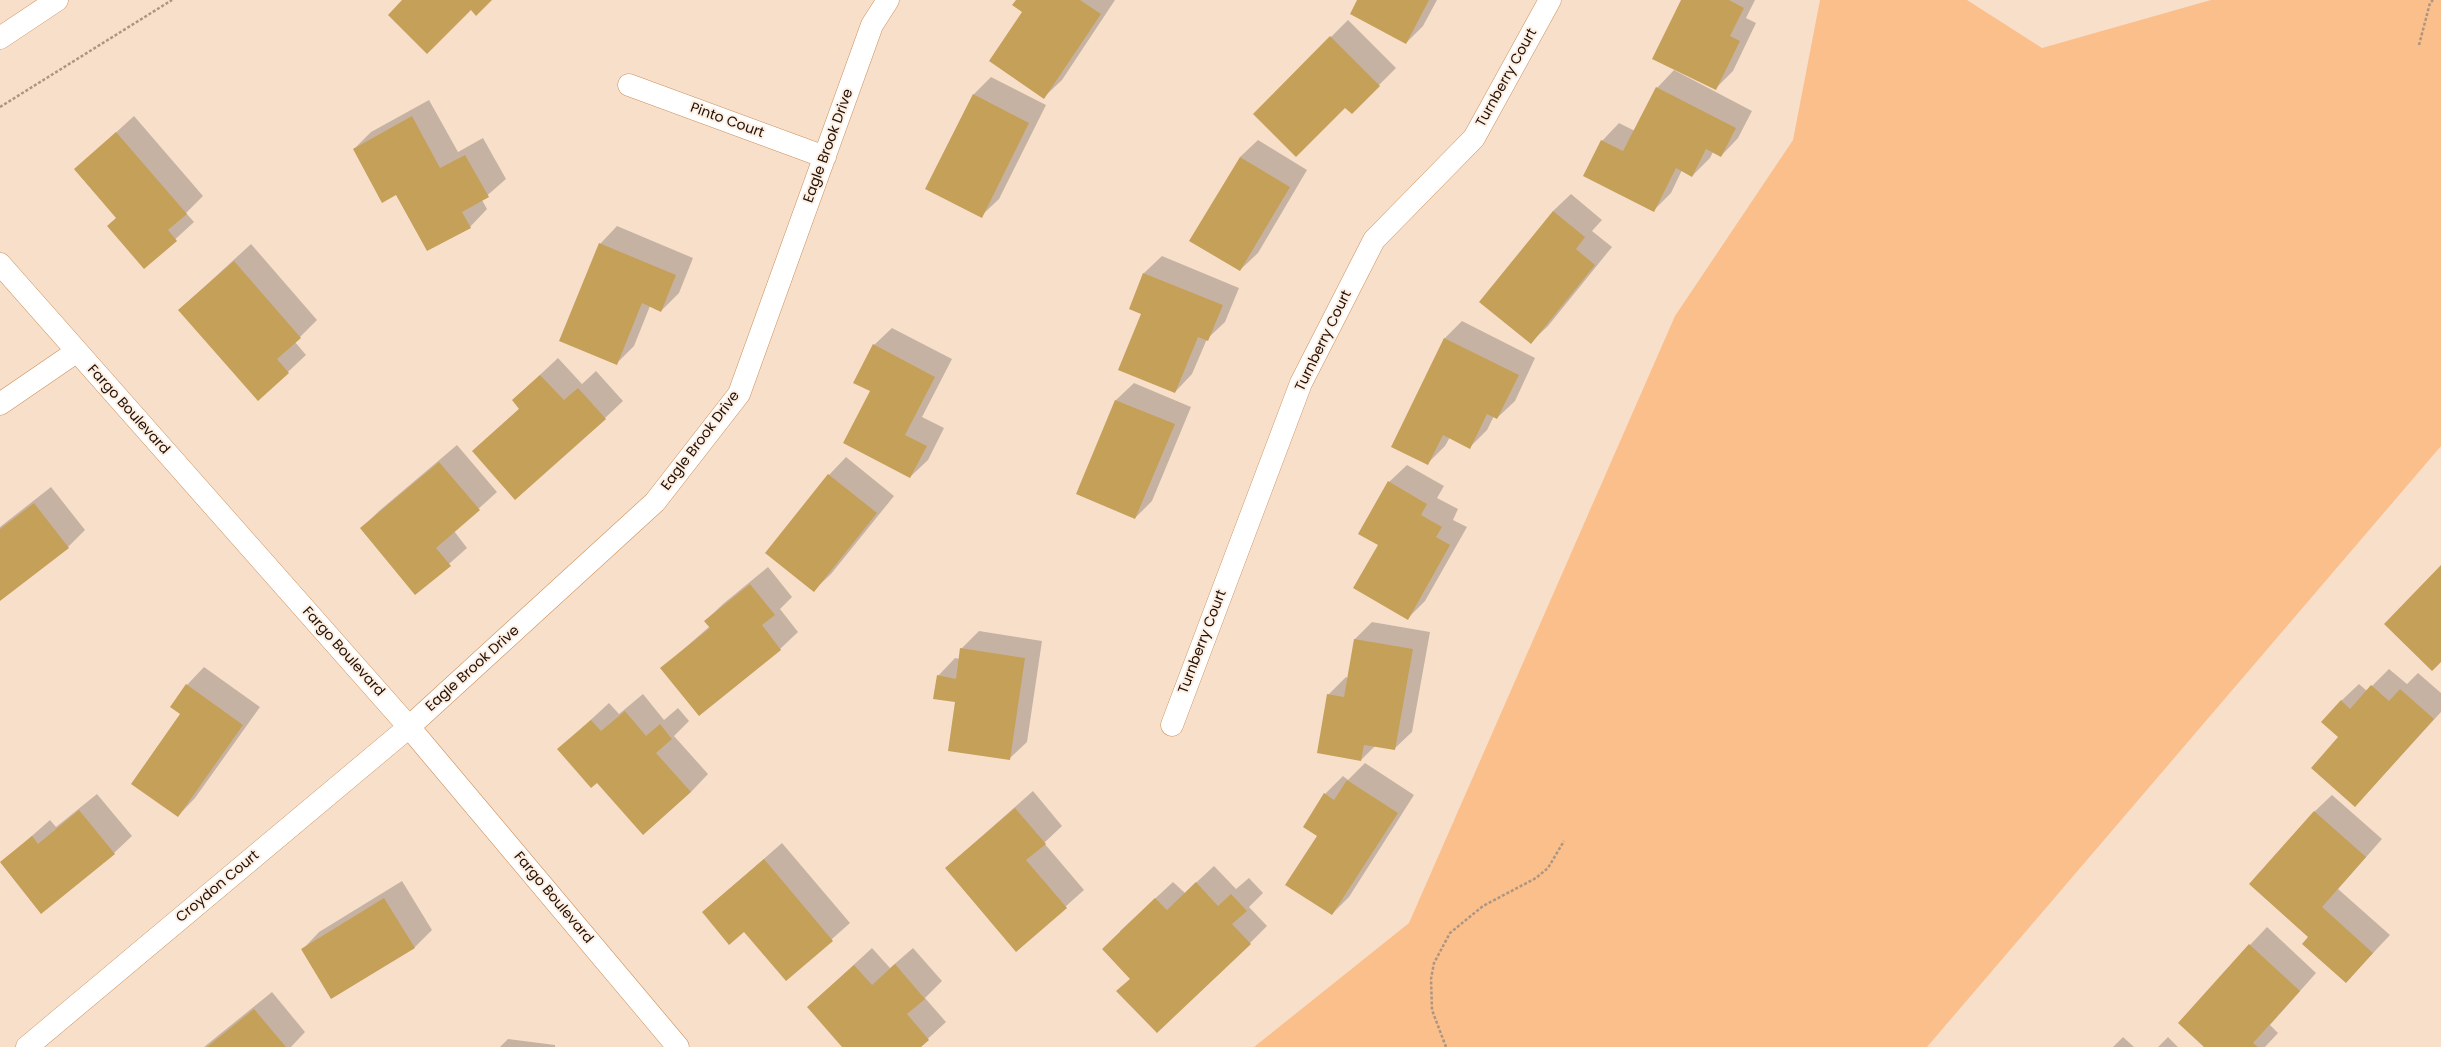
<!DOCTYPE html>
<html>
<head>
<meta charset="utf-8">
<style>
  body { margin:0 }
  canvas { display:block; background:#f8dfca }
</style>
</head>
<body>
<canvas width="2441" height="1047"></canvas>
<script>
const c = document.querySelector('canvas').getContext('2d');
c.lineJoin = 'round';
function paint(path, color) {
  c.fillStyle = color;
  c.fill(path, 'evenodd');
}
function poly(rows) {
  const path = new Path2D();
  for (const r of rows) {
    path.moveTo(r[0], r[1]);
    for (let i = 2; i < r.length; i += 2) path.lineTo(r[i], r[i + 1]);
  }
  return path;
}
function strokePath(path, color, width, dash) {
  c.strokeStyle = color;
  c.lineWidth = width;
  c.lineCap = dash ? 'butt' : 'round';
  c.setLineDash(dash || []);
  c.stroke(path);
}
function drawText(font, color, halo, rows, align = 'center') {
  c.font = font + ' Poppins,sans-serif';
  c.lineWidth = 4;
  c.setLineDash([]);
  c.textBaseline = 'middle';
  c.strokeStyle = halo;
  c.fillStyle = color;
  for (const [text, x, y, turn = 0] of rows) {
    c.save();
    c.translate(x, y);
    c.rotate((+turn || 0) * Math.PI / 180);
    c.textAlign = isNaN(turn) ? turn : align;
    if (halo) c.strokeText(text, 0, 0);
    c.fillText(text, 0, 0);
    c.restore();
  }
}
const green = poly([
  [1820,0,1967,0,2042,48,2211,0,2441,0,2441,446,1927,1047,1254,1047,1409,923,1675,316,1793,140]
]);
const shadow = poly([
  [1017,0,1115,0,1062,80,1044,97,1024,12],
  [1358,0,1437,0,1423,26,1406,43],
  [1682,0,1755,0,1746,18,1756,23,1733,71,1716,88],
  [1348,20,1396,68,1352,112,1345,106,1254,114],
  [1674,70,1752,111,1738,138,1721,156,1713,152,1710,158,1692,176,1682,170,1671,193,1653,211,1602,141,1619,123,1635,131,1657,88],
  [991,77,1046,105,999,199,981,216,974,94],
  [429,100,458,152,483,138,506,179,482,200,487,209,470,227,396,194,354,149,371,132],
  [134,116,203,196,186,213,194,222,144,268,117,218,75,170],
  [1258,140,1307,170,1258,253,1240,270,1240,157],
  [1571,194,1602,220,1592,231,1612,247,1548,326,1530,343,1553,211],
  [617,226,693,258,679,293,661,311,650,306,634,346,617,363,600,244],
  [251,244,317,320,295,342,306,355,258,400,179,310],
  [1162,256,1239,288,1225,322,1207,339,1192,374,1175,392,1142,314,1130,308,1144,273],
  [1462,321,1535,358,1515,401,1497,418,1494,416,1487,430,1470,447,1450,437,1445,446,1428,463,1444,339],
  [892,328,952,359,922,417,944,428,928,460,910,477,871,391,874,345],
  [558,358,582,384,596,371,623,401,605,418,473,451,520,408,513,400],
  [1134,383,1191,407,1152,501,1135,518,1077,494,1116,400],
  [457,445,497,492,454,531,467,548,415,594,361,529,379,511],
  [846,457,894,496,831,574,813,591,766,553,829,475],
  [1407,465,1444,486,1437,498,1458,509,1453,520,1467,527,1425,601,1408,618,1379,545,1389,482],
  [51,487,85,530,68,547,0,600,0,527],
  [768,567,792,597,780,609,798,632,780,649,662,668,710,626,705,621,723,604],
  [1372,622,1430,632,1412,732,1394,749,1375,746,1361,760,1328,695,1346,677,1348,678,1355,639],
  [979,631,1042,641,1027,742,1009,759,956,701,938,676,955,658,960,659,961,649],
  [204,667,260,707,195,798,178,816,181,714,171,706,187,685],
  [2389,669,2407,684,2418,673,2441,693,2441,712,2355,806,2339,737,2341,701,2359,684,2367,691],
  [643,694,664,720,678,708,689,721,674,736,708,774,691,792,598,781,559,749,609,703,619,714],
  [1365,763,1414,795,1349,897,1332,914,1318,836,1304,827,1325,794,1343,776,1348,780],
  [1033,791,1062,826,1044,843,1084,890,1016,951,946,868],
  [97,794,132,836,114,853,41,912,1,863,50,820,56,827],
  [2332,795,2382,839,2338,889,2390,935,2346,982,2310,937,2314,812],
  [782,843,850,923,786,980,744,931,703,912],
  [1214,866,1236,889,1249,878,1263,893,1249,907,1267,926,1250,943,1118,991,1131,978,1120,931,1173,882,1185,893],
  [402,881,432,930,415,947,332,998,302,950,319,932],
  [2267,927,2316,973,2270,1025,2278,1033,2265,1047,2206,1047,2250,945],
  [872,948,890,968,913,948,942,981,925,998,946,1022,919,1047,843,1047,808,1007],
  [272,992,305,1032,291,1047,204,1047],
  [2123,1037,2134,1047,2113,1047],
  [2168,1037,2178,1047,2158,1047],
  [508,1039,555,1045,555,1047,500,1047]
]);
const building = poly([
  [402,0,492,0,476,16,471,10,427,54,388,15],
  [1016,0,1080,0,1101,14,1044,99,989,61,1022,12,1012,5],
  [1357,0,1429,0,1406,44,1350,14],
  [1681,0,1729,0,1744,8,1730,36,1740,41,1716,90,1652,59],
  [1330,36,1380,86,1352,114,1345,108,1296,157,1253,114],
  [1656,87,1736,128,1721,157,1706,149,1692,177,1676,168,1654,212,1583,176,1601,140,1623,151],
  [973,94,1029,123,982,218,925,189],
  [412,116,440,168,465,155,489,197,462,212,471,228,427,251,396,195,382,203,353,149],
  [116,132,187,214,168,230,177,241,144,269,107,226,116,218,74,169],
  [1240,157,1290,187,1240,271,1189,241],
  [1553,211,1585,237,1576,249,1595,265,1531,344,1479,302],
  [599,243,676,275,661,312,642,303,617,365,559,341],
  [234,261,301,338,277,359,289,373,258,401,178,310],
  [1143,273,1223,305,1208,341,1198,337,1175,393,1118,370,1141,314,1129,309],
  [1444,338,1519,375,1497,419,1487,414,1470,449,1443,435,1428,465,1391,447],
  [873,344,935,377,905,435,927,446,910,478,843,443,870,391,853,383],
  [540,375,564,400,578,388,606,419,515,500,472,451,519,409,512,400],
  [1115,400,1175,424,1135,519,1076,494],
  [439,462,480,510,436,548,451,566,415,595,360,528],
  [828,474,877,513,814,592,765,553],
  [1388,481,1427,504,1421,515,1442,527,1436,537,1450,545,1408,620,1353,588,1378,545,1358,534],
  [34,503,69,548,0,601,0,529],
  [2441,565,2441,662,2432,671,2384,624],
  [750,584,775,615,762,625,781,650,699,716,660,668,710,628,704,621],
  [1354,639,1413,649,1395,750,1364,745,1361,761,1317,753,1327,694,1344,697],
  [960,648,1025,658,1010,760,948,751,955,702,933,699,937,675,956,679],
  [186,684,243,725,178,817,131,784,180,714,170,707],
  [2371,685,2389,701,2400,689,2434,719,2355,807,2311,768,2338,737,2321,722,2341,700,2350,709],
  [625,711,646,736,660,724,672,739,656,753,691,792,643,835,597,783,591,788,557,749,591,720,601,731],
  [1347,780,1398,813,1332,915,1285,885,1317,836,1303,827,1324,793,1334,800],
  [1015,808,1046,844,1026,860,1067,908,1016,952,945,868],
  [79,810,115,854,41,914,0,862,32,836,38,844],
  [2314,811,2366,857,2322,907,2373,953,2346,983,2302,944,2308,937,2249,884],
  [764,859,833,941,786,981,744,932,729,945,702,912],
  [1196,882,1218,906,1231,894,1247,911,1232,924,1251,944,1157,1033,1116,991,1130,979,1102,949,1155,898,1167,910],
  [384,898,415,948,331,999,301,949],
  [2249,944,2300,991,2253,1043,2258,1047,2204,1047,2178,1023],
  [895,964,925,999,907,1014,929,1040,921,1047,842,1047,807,1007,854,965,872,985],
  [254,1009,286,1047,207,1047]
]);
const path = poly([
  [2419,45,2430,3,2433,0],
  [0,107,172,0],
  [1446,1047,1432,1010,1431,979,1434,963,1450,933,1483,906,1536,878,1548,868,1564,841]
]);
const minor = poly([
  [0,38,57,0],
  [629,85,825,157],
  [0,264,409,727,678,1047],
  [0,404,76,352],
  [1172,725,1301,383,1374,240,1474,138,1550,0],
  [27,1047,409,727,655,502,739,394,872,25,888,0]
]);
const streetNames = [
  ["Turnberry Court",1507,78,-61],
  ["Pinto Court",727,121,20],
  ["Eagle Brook Drive",829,146,-70],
  ["Turnberry Court",1324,341,-64],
  ["Fargo Boulevard",128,410,48],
  ["Eagle Brook Drive",701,441,-53],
  ["Turnberry Court",1203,642,-69],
  ["Fargo Boulevard",343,652,48],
  ["Eagle Brook Drive",473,669,-42],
  ["Croydon Court",218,887,-40],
  ["Fargo Boulevard",553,898,50]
];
paint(green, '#fbbf8b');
paint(shadow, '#0003');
paint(building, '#c5a059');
strokePath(minor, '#cc915c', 23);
strokePath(path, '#ad9583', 2.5, [3, 2]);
strokePath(minor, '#fff', 22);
drawText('14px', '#230d00', '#fcefe4', streetNames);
</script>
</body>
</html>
